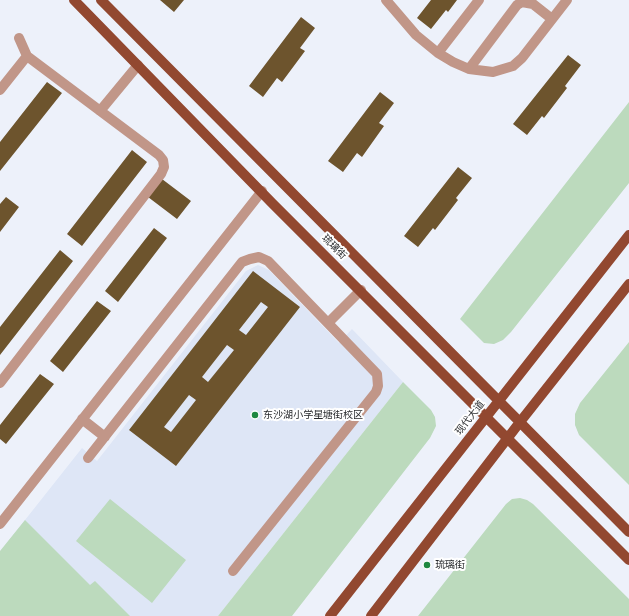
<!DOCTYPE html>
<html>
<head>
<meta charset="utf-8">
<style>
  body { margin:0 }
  canvas { display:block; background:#edf1fa }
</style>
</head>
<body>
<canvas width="629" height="616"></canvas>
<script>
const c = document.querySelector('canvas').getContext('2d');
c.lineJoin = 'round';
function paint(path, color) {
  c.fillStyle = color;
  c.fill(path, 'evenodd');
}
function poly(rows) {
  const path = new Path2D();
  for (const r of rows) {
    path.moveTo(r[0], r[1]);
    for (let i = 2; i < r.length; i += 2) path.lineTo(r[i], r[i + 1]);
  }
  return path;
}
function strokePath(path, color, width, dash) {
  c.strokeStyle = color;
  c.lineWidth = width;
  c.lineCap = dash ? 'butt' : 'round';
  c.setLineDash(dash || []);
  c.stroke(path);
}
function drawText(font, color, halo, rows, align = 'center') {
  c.font = font + ' Merriweather,"Noto Sans SC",serif';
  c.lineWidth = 4;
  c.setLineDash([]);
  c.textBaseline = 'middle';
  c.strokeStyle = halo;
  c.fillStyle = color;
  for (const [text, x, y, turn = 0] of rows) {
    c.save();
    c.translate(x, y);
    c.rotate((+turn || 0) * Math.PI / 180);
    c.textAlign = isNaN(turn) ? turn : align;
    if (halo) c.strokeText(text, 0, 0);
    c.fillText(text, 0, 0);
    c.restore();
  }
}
const built = poly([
  [258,265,269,270,339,343,352,329,403,382,218,616,77,616,6,544,82,448,97,461,246,271]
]);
const green = poly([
  [629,102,629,183,511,332,503,340,494,344,484,343,460,319],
  [629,342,629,485,579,435,575,425,575,414,580,403],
  [403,382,431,410,435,417,436,426,430,438,292,616,218,616],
  [520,498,527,500,533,504,629,599,629,616,418,616,506,504,512,499],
  [110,499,186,560,152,603,76,541],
  [25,520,90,585,95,581,130,616,0,616,0,551]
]);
const building = poly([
  [160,0,184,0,174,12],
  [431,0,457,0,448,12,446,10,431,29,417,18],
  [301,17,315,28,300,48,305,51,282,82,277,78,263,97,249,86],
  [568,55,581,65,565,86,567,88,544,118,542,116,527,135,513,124],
  [47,82,62,93,0,171,0,142],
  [380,92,394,103,379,123,384,126,362,157,357,153,343,172,328,161],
  [132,150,147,162,82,246,67,234],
  [458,167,472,178,456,198,458,200,435,230,433,228,418,247,404,236],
  [162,179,191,201,177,219,148,197],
  [6,197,19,207,0,232,0,204],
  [154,228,167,238,118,302,105,291],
  [60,250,73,261,0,355,0,327],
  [253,271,300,307,176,466,129,430],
  [261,302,268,307,246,335,239,330],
  [227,345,234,350,208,382,202,377],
  [189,395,196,400,171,432,164,427],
  [97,301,111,311,63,372,50,361],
  [40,374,54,384,6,444,0,439,0,425]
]);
const minor = poly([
  [386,0,416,35,438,53,453,62,469,69,493,72,513,66,522,58,567,0],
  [438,53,479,0],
  [469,69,517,5,522,2,533,4,552,19],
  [0,90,27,56],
  [100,111,138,65],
  [328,323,361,290],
  [0,383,161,174,164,167,163,160,159,155,27,56,19,38],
  [82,419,105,437],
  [88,458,242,262,250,259,259,257,268,261,377,374,378,386,376,392,233,571],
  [0,524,262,191]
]);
const major = poly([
  [74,0,272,203,629,560],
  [101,0,629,532],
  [330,616,629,235],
  [371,616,520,422,629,284]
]);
const markers = [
  [255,415,4,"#208940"],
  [427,565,4,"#208940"]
];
const streetNames = [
  ["琉璃街",334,247,45],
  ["现代大道",470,418,-52]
];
const poiNames = [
  ["东沙湖小学星塘街校区",263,415],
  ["琉璃街",435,565]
];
paint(built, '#dee6f6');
paint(green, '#bcdabd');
paint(building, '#6d542d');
strokePath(minor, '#c19688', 10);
strokePath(major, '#924830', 10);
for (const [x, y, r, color] of markers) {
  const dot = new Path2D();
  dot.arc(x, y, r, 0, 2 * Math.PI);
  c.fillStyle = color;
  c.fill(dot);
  strokePath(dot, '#fff', 1.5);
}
drawText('10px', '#282a2d', '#fff', streetNames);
drawText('10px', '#282a2d', '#fff', poiNames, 'left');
</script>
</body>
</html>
